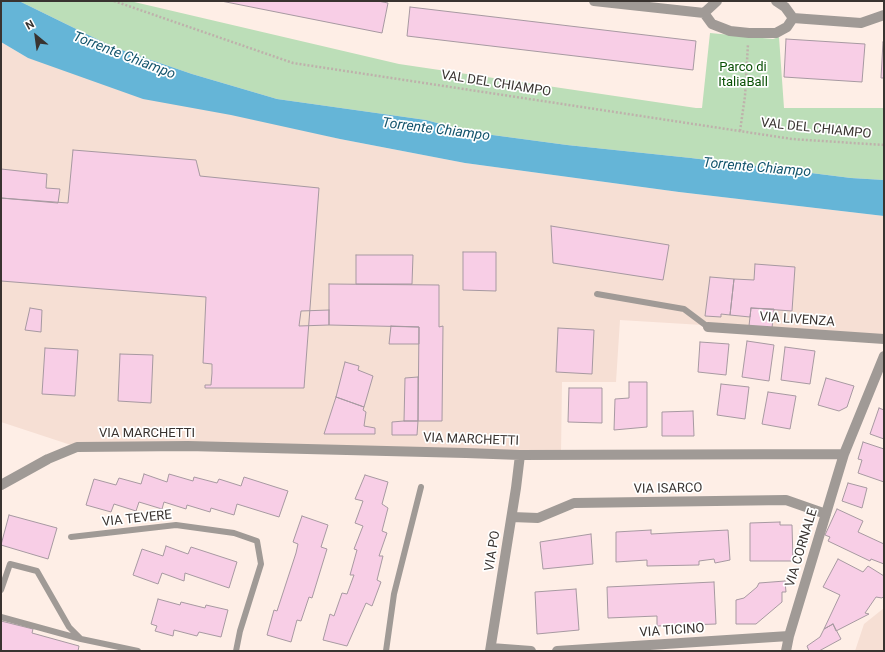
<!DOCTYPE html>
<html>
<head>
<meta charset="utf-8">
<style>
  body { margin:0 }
  #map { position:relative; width:885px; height:652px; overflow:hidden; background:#feeee6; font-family:Roboto,sans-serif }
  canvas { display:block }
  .frame { position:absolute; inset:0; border:2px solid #393330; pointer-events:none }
  .north { position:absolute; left:16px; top:16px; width:40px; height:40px; -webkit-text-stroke:3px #fff; paint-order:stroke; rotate:331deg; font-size:11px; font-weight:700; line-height:16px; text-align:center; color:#393330 }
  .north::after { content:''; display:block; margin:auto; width:14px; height:18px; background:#393330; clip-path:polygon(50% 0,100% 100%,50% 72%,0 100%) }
</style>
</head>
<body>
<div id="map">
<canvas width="885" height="652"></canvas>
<div class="frame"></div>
<div class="north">N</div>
</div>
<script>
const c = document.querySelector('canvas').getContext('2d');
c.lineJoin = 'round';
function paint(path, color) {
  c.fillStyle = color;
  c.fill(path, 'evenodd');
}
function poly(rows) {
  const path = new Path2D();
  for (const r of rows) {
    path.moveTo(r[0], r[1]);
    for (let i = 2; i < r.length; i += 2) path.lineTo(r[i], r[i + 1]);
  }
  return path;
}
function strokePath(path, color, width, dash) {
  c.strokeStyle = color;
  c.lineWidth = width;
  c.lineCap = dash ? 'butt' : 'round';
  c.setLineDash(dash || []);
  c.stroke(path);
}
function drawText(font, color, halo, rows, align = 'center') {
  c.font = font + ' Roboto,sans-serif';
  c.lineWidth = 3.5;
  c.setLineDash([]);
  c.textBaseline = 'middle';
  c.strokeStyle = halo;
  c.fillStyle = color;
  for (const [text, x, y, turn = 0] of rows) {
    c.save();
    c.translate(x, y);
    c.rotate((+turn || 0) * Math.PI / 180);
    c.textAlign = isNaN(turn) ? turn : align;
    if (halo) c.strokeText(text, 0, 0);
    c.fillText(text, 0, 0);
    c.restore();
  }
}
const built = poly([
  [1,42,28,58,340,139,465,163,679,192,884,216,884,336,620,320,616,382,562,382,561,454,77,447,1,422],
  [884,608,884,651,855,651,864,624]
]);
const green = poly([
  [19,1,130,1,399,64,696,108,702,108,710,33,773,39,779,37,784,108,884,108,884,180,851,178,691,158,567,145,470,132,426,120,277,99,192,74,113,47]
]);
const water = poly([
  [1,1,19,1,113,47,192,74,277,99,426,120,470,132,567,145,691,158,851,178,884,180,884,216,679,192,465,163,340,139,231,115,143,99,28,58,1,42]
]);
const building = poly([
  [221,1,378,1,388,3,382,33,221,1],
  [410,7,696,41,693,70,407,36,410,7],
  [786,39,865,44,862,82,784,77,786,39],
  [883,42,884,42,884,78,881,78,883,42],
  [73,150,196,160,200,176,319,188,304,388,205,388,205,385,211,385,212,373,212,364,203,363,206,297,1,281,1,198,68,203,73,150],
  [1,169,47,174,46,188,60,189,58,203,1,198,1,169],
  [551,226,669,245,663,280,553,263,551,226],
  [463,252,496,252,496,291,463,290,463,252],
  [356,255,413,255,412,284,356,284,356,255],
  [755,264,795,267,792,311,751,308,750,317,730,315,734,279,754,280,755,264],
  [710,277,734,279,730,315,721,314,721,317,705,316,710,277],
  [329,284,439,285,439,327,443,326,442,421,418,421,419,327,329,325,329,284],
  [30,308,42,310,41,332,25,330,30,308],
  [751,308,774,309,772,328,749,326,751,308],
  [329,310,329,325,299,326,301,311,329,310],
  [391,326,419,327,419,344,389,344,391,326],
  [558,328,594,330,592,374,556,372,558,328],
  [747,341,774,345,769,381,742,377,747,341],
  [700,342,729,344,726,375,698,372,700,342],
  [785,347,815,351,810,384,781,380,785,347],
  [45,348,78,350,75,396,42,394,45,348],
  [120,354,153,355,151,403,118,401,120,354],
  [345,362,359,366,358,370,373,376,364,407,336,397,345,362],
  [418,377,418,421,404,421,405,378,418,377],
  [826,378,854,386,847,407,839,411,818,405,826,378],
  [629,382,647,382,647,427,614,430,615,399,629,398,629,382],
  [721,384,749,387,745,419,717,415,721,384],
  [569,388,602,388,602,423,568,422,569,388],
  [768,392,796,396,790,429,762,424,768,392],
  [336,397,364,407,363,410,366,412,364,426,375,428,375,434,324,434,336,397],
  [879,408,884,410,884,439,870,434,879,408],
  [693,411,694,436,662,436,662,412,693,411],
  [404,421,418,421,417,435,392,435,392,422,404,421],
  [863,442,884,449,884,482,858,473,862,460,858,459,863,442],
  [144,474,167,482,169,474,193,481,194,477,217,483,219,479,241,486,244,477,288,491,279,517,237,504,234,515,211,508,210,512,187,505,186,509,164,502,162,509,139,502,136,511,114,504,111,512,86,505,94,479,116,485,119,478,141,484,144,474],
  [365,475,388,482,382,504,388,508,382,531,387,533,379,556,383,556,377,580,381,582,372,606,366,603,347,646,323,640,330,614,334,616,342,593,347,594,354,575,350,575,357,550,354,549,363,526,355,523,363,501,355,499,365,475],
  [848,483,867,488,862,508,842,501,848,483],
  [837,509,863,521,858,532,884,544,884,564,871,559,870,561,828,541,830,537,825,535,837,509],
  [9,515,57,528,48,559,1,545,9,515],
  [302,516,328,525,321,547,327,549,312,598,309,597,301,621,297,620,291,642,267,635,274,610,277,611,296,553,298,544,293,542,302,516],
  [780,522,780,525,792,525,793,561,750,561,750,523,780,522],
  [651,530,651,534,728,530,730,560,715,563,714,559,699,561,699,565,647,566,647,560,616,562,616,532,651,530],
  [591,534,593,564,543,569,540,542,591,534],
  [166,546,188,554,191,547,237,562,229,588,185,573,184,581,162,573,158,584,133,575,142,549,163,556,166,546],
  [838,559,863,572,868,566,884,576,884,596,882,598,876,597,865,613,869,614,836,631,833,624,824,629,840,595,823,587,838,559],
  [785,581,786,592,782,592,782,602,756,624,736,624,736,600,744,598,757,587,759,583,785,581],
  [714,582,716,624,657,626,657,616,608,618,607,587,714,582],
  [576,589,579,630,537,634,535,592,576,589],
  [158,599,180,605,181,602,205,608,206,605,228,610,221,637,199,632,197,636,174,630,173,636,155,631,157,626,151,624,158,599],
  [1,621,33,629,32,633,79,646,78,651,1,651,1,621],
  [833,624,841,639,819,651,809,651,807,646,820,637,824,629,833,624]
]);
const path = poly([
  [114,1,293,63,792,139,884,145],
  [740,131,745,96,748,44]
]);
const lane = poly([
  [597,294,684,309,708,327],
  [71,537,176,525,234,533,257,541,261,564,240,631,236,651],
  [1,590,10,564,37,571,69,627,80,638],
  [1,617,81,639,138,651],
  [386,651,394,594,421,487]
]);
const street = poly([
  [594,1,704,13,712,24,730,31,749,33,776,33,787,27,793,18],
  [776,1,785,7,793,18,861,23,884,15],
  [704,13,717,1],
  [708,327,884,339],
  [1,485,48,459,77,447,188,446,466,453,520,455,844,454,884,356],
  [512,517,538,518,574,503,786,500,826,514],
  [491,648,531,651],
  [490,651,516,488,520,455],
  [557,651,789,636],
  [786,651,789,636,844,454]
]);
const parkNames = [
  ["Parco di",743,68],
  ["ItaliaBall",743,83]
];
const streetNames = [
  ["VAL DEL CHIAMPO",496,84,9],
  ["VAL DEL CHIAMPO",816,129,6],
  ["VIA LIVENZA",797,320,4],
  ["VIA MARCHETTI",147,434],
  ["VIA MARCHETTI",471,440,2],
  ["VIA ISARCO",668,489,-1],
  ["VIA TEVERE",137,519,-6],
  ["VIA CORNALE",802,548,-73],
  ["VIA PO",493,551,-81],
  ["VIA TICINO",672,631,-4]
];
const waterNames = [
  ["Torrente Chiampo",124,56,21],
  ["Torrente Chiampo",436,130,7],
  ["Torrente Chiampo",757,168,5]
];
paint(built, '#f6dfd4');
paint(green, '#bcdeb8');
paint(water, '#65b5d7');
paint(building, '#f8cee6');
strokePath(building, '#a799a1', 1);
strokePath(path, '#beb1ab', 2.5, [2, 2]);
strokePath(lane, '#a09a96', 6);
strokePath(street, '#a09a96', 10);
drawText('13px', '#095004', '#fff', parkNames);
drawText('13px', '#393330', '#fff', streetNames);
drawText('italic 14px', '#14556d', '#fff', waterNames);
</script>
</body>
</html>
